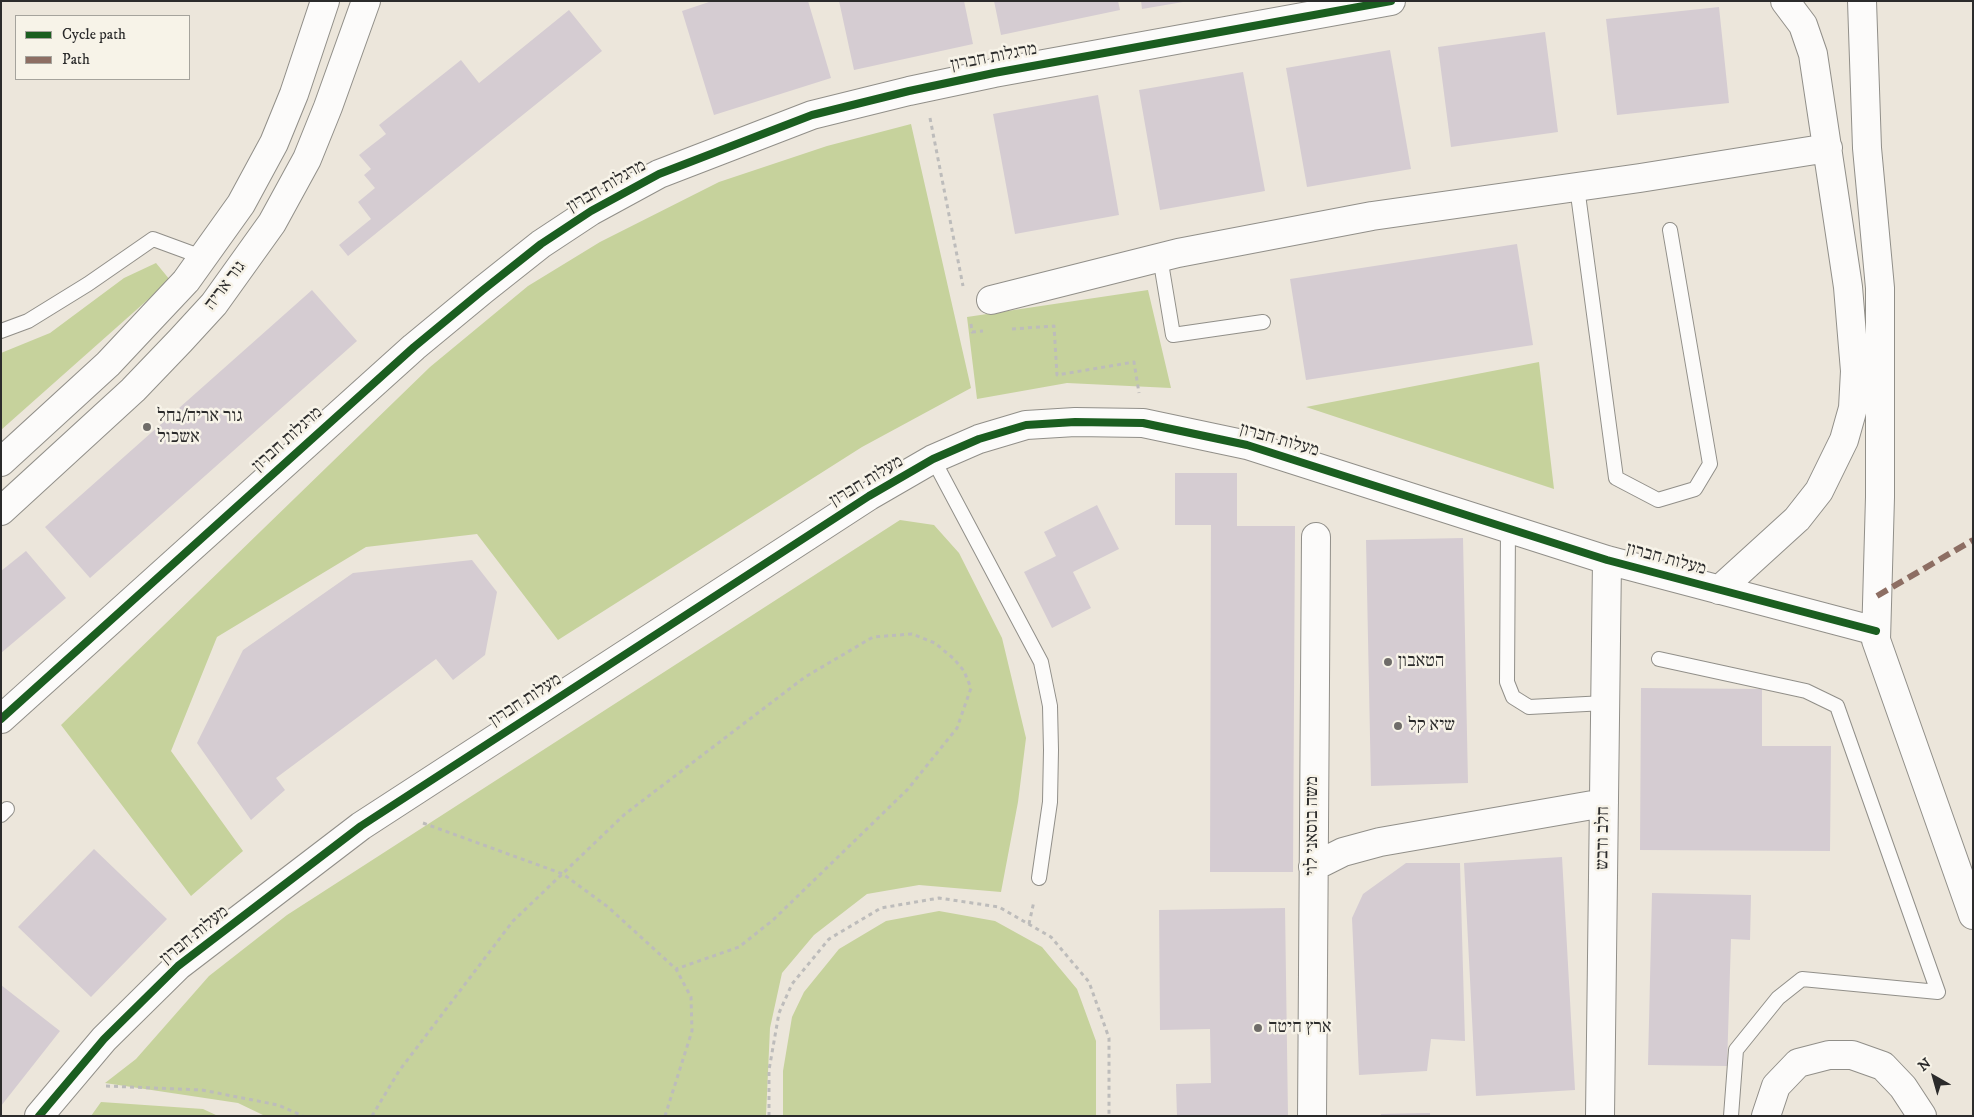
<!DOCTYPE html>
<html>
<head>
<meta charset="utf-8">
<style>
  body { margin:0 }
  #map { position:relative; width:1974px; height:1117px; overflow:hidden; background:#ece6db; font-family:"IM FELL DW Pica",serif }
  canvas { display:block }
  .frame { position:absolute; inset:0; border:2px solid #2b2b2b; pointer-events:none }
  .legend { position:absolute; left:15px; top:15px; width:175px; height:65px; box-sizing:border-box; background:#f7f3e8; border:1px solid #a5a39c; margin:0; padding:6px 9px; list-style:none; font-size:15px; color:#2b2b2b }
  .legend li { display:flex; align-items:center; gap:10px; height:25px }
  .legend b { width:25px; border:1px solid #a5a39c }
  .north { position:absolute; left:1909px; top:1052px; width:50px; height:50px; -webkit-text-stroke:4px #f7f3e8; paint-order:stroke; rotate:322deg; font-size:14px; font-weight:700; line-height:20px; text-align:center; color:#2b2b2b }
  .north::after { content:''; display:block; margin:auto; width:18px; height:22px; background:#2b2b2b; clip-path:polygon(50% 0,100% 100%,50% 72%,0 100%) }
</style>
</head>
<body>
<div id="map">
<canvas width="1974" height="1117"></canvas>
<div class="frame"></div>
<ul class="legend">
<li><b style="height:6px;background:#1b5e20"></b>Cycle path</li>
<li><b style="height:6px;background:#8d6e63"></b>Path</li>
</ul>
<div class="north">N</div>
</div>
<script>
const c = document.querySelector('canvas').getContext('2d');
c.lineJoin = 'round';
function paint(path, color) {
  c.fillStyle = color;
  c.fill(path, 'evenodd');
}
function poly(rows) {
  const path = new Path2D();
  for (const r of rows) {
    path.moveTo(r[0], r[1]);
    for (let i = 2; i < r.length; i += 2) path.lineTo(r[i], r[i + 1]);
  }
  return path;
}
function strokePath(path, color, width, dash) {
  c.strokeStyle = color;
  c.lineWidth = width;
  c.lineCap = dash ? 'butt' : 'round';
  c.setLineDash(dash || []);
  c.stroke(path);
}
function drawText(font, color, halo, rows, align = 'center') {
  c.font = font + ' "IM FELL DW Pica","Frank Ruhl Libre",serif';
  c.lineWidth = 5;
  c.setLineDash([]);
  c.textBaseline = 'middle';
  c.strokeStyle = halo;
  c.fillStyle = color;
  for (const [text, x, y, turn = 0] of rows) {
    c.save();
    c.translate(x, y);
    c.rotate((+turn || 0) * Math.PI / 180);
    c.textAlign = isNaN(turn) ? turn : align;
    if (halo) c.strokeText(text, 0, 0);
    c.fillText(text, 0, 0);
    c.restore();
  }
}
const green = poly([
  [911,124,971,388,862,447,558,640,477,534,366,547,217,637,171,751,243,851,191,896,61,725,430,367,528,286,600,242,719,182,827,146],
  [156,263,170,280,1,430,1,353,50,333,124,278],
  [1148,290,1171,388,1067,383,977,399,967,317],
  [1539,362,1554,489,1306,407],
  [900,520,934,525,959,553,1002,638,1026,738,1018,802,1001,892,919,885,867,894,814,935,782,973,770,1028,766,1116,265,1116,238,1103,105,1083,136,1059,209,976,287,915],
  [939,911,995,921,1042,947,1077,989,1096,1041,1096,1116,783,1116,783,1071,792,1017,804,992,839,949,886,921],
  [101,1102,203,1109,218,1116,91,1116]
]);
const building = poly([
  [712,1,808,1,831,78,714,115,682,11],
  [839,1,964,1,973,44,854,70],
  [994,1,1118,1,1120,10,1001,35],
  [1141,1,1183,1,1183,2,1142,9],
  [1719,7,1729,103,1617,115,1606,19],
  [569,10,602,51,348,256,339,245,371,219,358,202,375,188,364,175,371,169,359,155,386,134,379,125,461,60,479,83],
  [1545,32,1558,132,1451,147,1438,47],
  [1390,50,1411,169,1307,187,1286,68],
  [1243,72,1265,191,1160,210,1139,90],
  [1098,95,1119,215,1015,234,993,114],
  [1517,244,1533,345,1306,380,1290,279],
  [312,290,357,341,90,578,45,527],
  [1175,473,1237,473,1237,526,1295,526,1293,872,1210,872,1211,525,1175,525],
  [1097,505,1119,549,1073,572,1091,608,1052,628,1024,572,1056,556,1044,532],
  [1463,538,1468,783,1371,786,1366,540],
  [26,551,66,598,1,653,1,571],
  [472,560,497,592,485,655,453,680,436,659,276,778,285,790,251,820,197,743,243,650,353,573],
  [1641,688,1762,689,1762,746,1831,746,1830,851,1640,850],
  [94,849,167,919,91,997,18,927],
  [1562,857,1575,1090,1476,1096,1464,863],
  [1406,863,1460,863,1465,1041,1431,1039,1427,1071,1359,1075,1352,918,1363,894],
  [1652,893,1751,895,1750,940,1731,939,1727,1066,1648,1065],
  [1285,908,1288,1116,1177,1116,1176,1084,1211,1083,1210,1029,1160,1030,1159,910],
  [1,985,60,1031,1,1106],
  [1430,1113,1430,1116,1381,1116,1381,1114]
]);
const path = poly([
  [930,118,963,286],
  [971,324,972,332,983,331],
  [1012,329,1054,326,1057,375,1134,362,1139,393],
  [423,823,563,874,608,907,676,969,691,997,692,1031,665,1116],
  [1029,924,1034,901],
  [106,1086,202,1090,278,1105,303,1116],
  [372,1116,399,1071,513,921,625,814,805,677,873,637,912,634,935,643,954,659,964,671,971,688,957,728,908,789,773,920,739,947,676,969],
  [769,1116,769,1070,779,1013,792,984,829,939,881,908,939,898,999,907,1051,937,1089,982,1109,1038,1109,1116]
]);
const lane = poly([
  [1577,187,1616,478,1658,500,1695,489,1710,464,1670,230],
  [1160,257,1173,335,1263,322],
  [1,331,28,321,88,284,153,239,202,257],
  [933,459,1041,662,1050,706,1051,750,1050,802,1039,878],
  [1508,528,1507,682,1513,697,1529,707,1605,703],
  [1659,659,1806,691,1837,706,1938,992,1802,979,1778,998,1736,1050,1731,1116],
  [1,815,7,809]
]);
const street = poly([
  [991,300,1178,253,1372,216,1640,178,1828,148],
  [1719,590,1797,519,1819,491,1844,440,1853,408,1855,371,1848,287,1813,54,1803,25,1785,1],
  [1,719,414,347,483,290,541,244,591,211,659,174,812,115,909,91,994,73,1391,1],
  [1313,867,1343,852,1380,842,1604,803],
  [39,1116,104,1039,178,966,361,826,869,496,933,459,979,439,1026,425,1075,422,1143,423,1247,445,1607,560,1876,631],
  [1312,1116,1316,537],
  [1600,1116,1607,560],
  [1766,1116,1776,1086,1798,1063,1829,1055,1852,1055,1883,1066,1903,1087,1922,1116]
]);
const secondary = poly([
  [1862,1,1867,148,1880,288,1880,497,1876,640,1973,915],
  [1,462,108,364,153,316,186,281,241,204,274,143,294,94,325,1],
  [1,511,133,390,180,341,214,304,272,223,307,159,328,107,366,1]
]);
const quiet = poly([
  [1877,596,1973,540]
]);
const cycleway = poly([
  [1,719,414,347,483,290,541,244,591,211,659,174,812,115,909,91,994,73,1391,1],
  [39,1116,104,1039,178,966,361,826,869,496,933,459,979,439,1026,425,1075,422,1143,423,1247,445,1607,560,1876,631]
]);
const markers = [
  [147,427,5,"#6f6c69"],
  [1388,662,5,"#6f6c69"],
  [1398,726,5,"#6f6c69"],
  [1258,1028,5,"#6f6c69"]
];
const streetNames = [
  ["מרגלות חברון",994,58,-11],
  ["מרגלות חברון",607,187,-30],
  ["גור אריה",226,286,-53],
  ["מרגלות חברון",288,440,-42],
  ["מעלות חברון",1279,441,16],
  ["מעלות חברון",867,482,-31],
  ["מעלות חברון",1666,560,15],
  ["מעלות חברון",526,701,-33],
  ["משה בוסאני לוי",1313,826,-90],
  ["חלב ודבש",1604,838,-89],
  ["מעלות חברון",195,936,-39]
];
const poiNames = [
  ["גור אריה/נחל",157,417],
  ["אשכול",157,438],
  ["הטאבון",1398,662],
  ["שיא קל",1408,726],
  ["ארץ חיטה",1268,1028]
];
paint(green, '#c6d29c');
paint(building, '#d5ccd2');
strokePath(lane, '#918f89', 16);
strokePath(street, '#918f89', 30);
strokePath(secondary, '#918f89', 30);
strokePath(path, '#bdbcbb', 3, [4, 4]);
strokePath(lane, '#fcfbfa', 14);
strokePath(street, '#fcfbfa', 28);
strokePath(secondary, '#fcfbfa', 28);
strokePath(quiet, '#8d6e63', 6, [12, 6]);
strokePath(cycleway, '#1b5e20', 8);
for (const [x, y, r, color] of markers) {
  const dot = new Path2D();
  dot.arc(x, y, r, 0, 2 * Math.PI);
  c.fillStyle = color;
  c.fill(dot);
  strokePath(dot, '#f7f3e8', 2);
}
drawText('18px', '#2b2b2b', '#f7f3e8', streetNames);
drawText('18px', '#2b2b2b', '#f7f3e8', poiNames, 'left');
</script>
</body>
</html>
